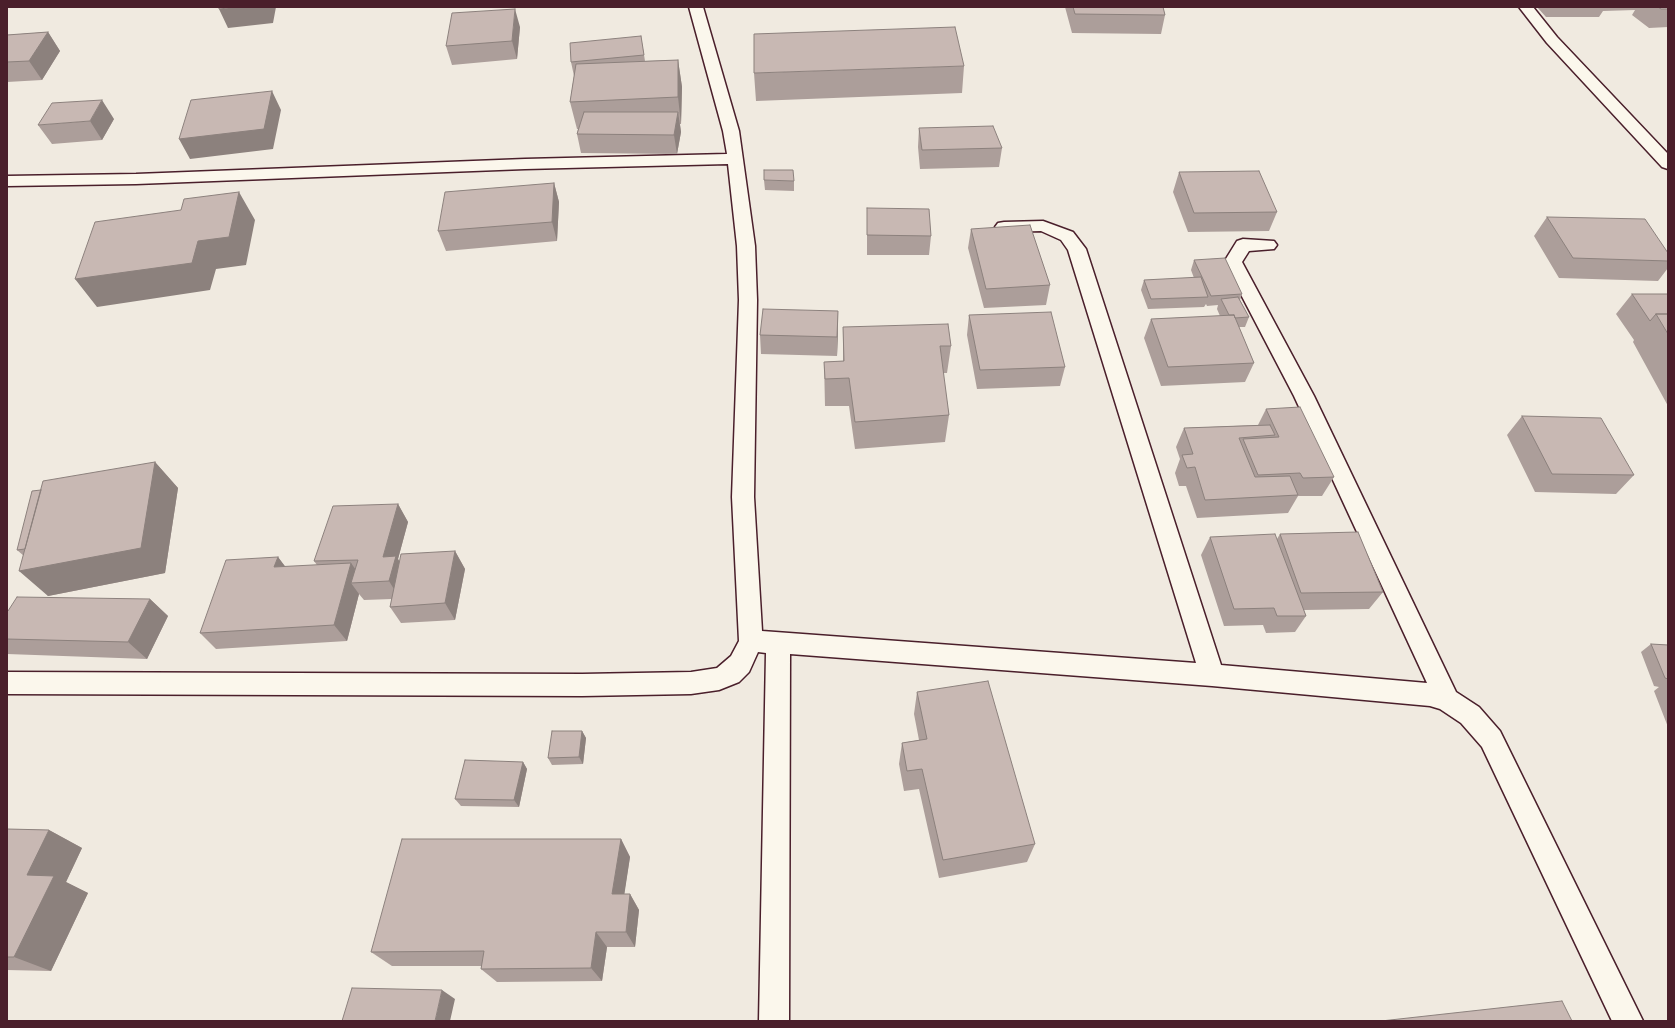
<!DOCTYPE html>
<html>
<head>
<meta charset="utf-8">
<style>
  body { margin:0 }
  #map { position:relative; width:1675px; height:1028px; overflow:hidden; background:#f0eae0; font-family:Kalam,sans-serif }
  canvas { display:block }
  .frame { position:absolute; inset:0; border:8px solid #4a1f2b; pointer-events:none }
</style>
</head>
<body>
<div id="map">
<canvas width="1675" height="1028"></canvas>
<div class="frame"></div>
</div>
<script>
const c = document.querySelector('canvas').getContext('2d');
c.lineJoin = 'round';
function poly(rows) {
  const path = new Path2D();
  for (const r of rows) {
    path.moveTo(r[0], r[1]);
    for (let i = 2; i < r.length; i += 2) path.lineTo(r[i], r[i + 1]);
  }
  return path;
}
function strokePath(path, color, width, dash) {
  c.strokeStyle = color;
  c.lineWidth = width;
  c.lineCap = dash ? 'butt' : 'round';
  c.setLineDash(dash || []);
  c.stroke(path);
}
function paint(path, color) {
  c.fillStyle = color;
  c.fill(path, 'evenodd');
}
const street = poly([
  [689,7,703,7,739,131,755,246,757,300,754,497,762,631,1196,663,1068,250,1061,240,1041,231,1004,232,998,231,995,227,998,223,1004,222,1043,221,1073,232,1086,249,1221,665,1427,683,1294,396,1224,262,1237,241,1243,239,1274,241,1277,245,1274,249,1249,251,1242,262,1314,396,1456,692,1479,707,1500,731,1643,1021,1612,1021,1482,747,1461,723,1440,709,1430,706,1212,686,790,654,789,1021,759,1021,766,653,758,652,749,672,739,682,719,690,691,694,582,696,7,694,7,672,582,674,691,672,717,668,731,656,739,641,732,497,739,300,737,246,728,164,525,169,136,184,7,186,7,176,136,174,525,159,727,154,723,131,689,7],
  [1519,7,1533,7,1557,37,1668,154,1668,169,1662,167,1547,43,1519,7]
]);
const wall = poly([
  [1065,7,1163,7,1165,15,1161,34,1072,33],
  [1537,7,1668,7,1668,27,1649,28,1632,15,1635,10,1603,11,1599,17,1546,17],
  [520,27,517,59,452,65,446,46],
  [48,32,60,51,42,80,7,82,7,35],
  [641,36,645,61,678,60,682,87,681,124,680,124,681,132,677,154,581,153,577,134,578,129,577,129,570,102,574,76,571,62],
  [964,66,962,93,756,101,754,73],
  [114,119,102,140,52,144,38,125],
  [919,128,1002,148,999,167,920,169,918,147],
  [1179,172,1277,212,1269,231,1188,232,1173,192],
  [764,180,794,181,794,191,765,190],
  [554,183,559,202,557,241,446,251,438,231],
  [867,208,931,236,929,255,867,255],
  [1547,217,1668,253,1668,268,1658,281,1559,278,1534,236],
  [971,229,1050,285,1046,305,984,308,968,248],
  [1194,260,1242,294,1240,300,1249,317,1245,327,1239,327,1254,363,1245,382,1161,386,1144,338,1151,319,1220,316,1217,309,1218,305,1207,306,1206,304,1204,307,1148,309,1141,290,1144,280,1194,278,1191,270],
  [1632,294,1668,294,1668,406,1633,342,1634,340,1616,314],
  [838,311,838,330,837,356,761,354,760,335],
  [969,315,1065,367,1060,386,977,389,967,335],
  [843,327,951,346,947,373,943,373,949,415,945,442,855,449,849,406,825,406,824,362,843,361],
  [1266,409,1334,477,1322,496,1298,496,1288,513,1197,518,1186,486,1179,486,1175,473,1180,459,1176,447,1184,428,1258,425],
  [1522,416,1634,475,1616,494,1535,492,1507,435],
  [155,462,178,488,165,573,48,596,24,556,17,550,41,490],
  [398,504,408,522,398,559,400,563,455,551,465,569,455,620,401,623,390,607,392,599,364,600,359,594,347,641,216,649,200,633,278,557,285,567,317,565,314,561],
  [1280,534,1383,592,1369,609,1304,610,1306,616,1295,632,1266,633,1263,625,1224,626,1201,555,1210,537,1277,539],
  [150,599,168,616,147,659,7,654,7,611],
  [1651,644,1668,645,1668,727,1654,691,1659,687,1654,686,1641,652],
  [917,692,1035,844,1027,862,939,878,919,789,904,791,899,764,902,743,919,740,914,714],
  [582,731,586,738,583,764,552,765,548,758],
  [523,762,527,769,519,807,461,806,455,799],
  [7,829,49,830,82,848,66,882,88,893,51,971,7,970],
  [621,839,630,857,624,894,630,894,639,910,635,947,607,947,602,981,497,982,481,969,481,966,392,966,371,952]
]);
const shadedWall = poly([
  [237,7,276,7,273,23,228,28,219,9],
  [515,9,520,27,517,59,512,41],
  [48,32,60,51,42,80,29,61],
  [678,60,682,87,681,124,678,97],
  [272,91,281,110,273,149,190,159,179,139],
  [102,100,114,119,102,140,90,121],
  [678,112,681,132,677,154,674,135],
  [554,183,559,202,557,241,552,222],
  [239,192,255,220,246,265,216,269,210,290,97,307,75,279,198,241],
  [838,311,838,330,837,356,837,337],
  [155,462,178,488,165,573,48,596,19,571],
  [398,504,408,522,398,559,407,574,400,599,389,581,383,557],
  [455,551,465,569,455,620,445,603],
  [278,557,291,574,274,567],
  [351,563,363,580,351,583,359,594,347,641,334,625],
  [150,599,168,616,147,659,128,642],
  [582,731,586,738,583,764,579,757],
  [523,762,527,769,519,807,514,800],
  [49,830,82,848,66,882,88,893,51,971,14,957,27,875],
  [621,839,630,857,622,910,612,894],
  [630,894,639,910,635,947,626,932],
  [596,932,607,947,602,981,591,968],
  [442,990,455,999,450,1021,435,1021]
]);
const building = poly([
  [219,7,237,7,219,9,219,7],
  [1073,7,1163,7,1165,15,1075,14,1073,7],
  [1658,7,1668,7,1668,9,1661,9,1658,7],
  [515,9,512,41,446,46,452,13,515,9],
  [955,27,964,66,754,73,754,34,955,27],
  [48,32,29,61,7,62,7,35,48,32],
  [641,36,644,55,571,62,570,43,641,36],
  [678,60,678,97,570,102,576,64,678,60],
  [272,91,264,129,179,139,191,100,272,91],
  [102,100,90,121,38,125,52,103,102,100],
  [584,112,678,112,674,135,577,134,584,112],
  [993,126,1002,148,922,150,919,128,993,126],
  [764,170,793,170,794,181,764,180,764,170],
  [1259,171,1277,212,1194,213,1179,172,1259,171],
  [554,183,552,222,438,231,445,192,554,183],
  [239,192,229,237,198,241,192,263,75,279,95,222,181,210,184,199,239,192],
  [867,208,929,209,931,236,867,235,867,208],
  [1547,217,1645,219,1668,253,1668,261,1573,258,1547,217],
  [1030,225,1050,285,986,289,971,229,1030,225],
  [1225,258,1242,294,1211,296,1194,260,1225,258],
  [1201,277,1208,297,1151,299,1144,280,1201,277],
  [1632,294,1668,294,1668,314,1656,314,1650,321,1632,294],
  [1238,297,1249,317,1235,318,1234,315,1229,315,1221,299,1238,297],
  [763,309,838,311,837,337,760,335,763,309],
  [1051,312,1065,367,980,370,969,315,1051,312],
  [1656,314,1668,314,1668,334,1656,314],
  [1234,315,1254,363,1168,367,1151,319,1234,315],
  [948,324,951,346,940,346,949,415,855,422,849,378,825,379,824,362,844,361,843,327,948,324],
  [1300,407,1334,477,1303,478,1300,473,1258,475,1243,439,1279,437,1266,409,1300,407],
  [1522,416,1601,418,1634,475,1552,474,1522,416],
  [1270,425,1275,435,1239,438,1255,477,1290,476,1298,495,1205,500,1195,467,1187,468,1182,455,1193,454,1184,428,1270,425],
  [155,462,141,548,19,571,43,481,155,462],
  [41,490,25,549,17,550,32,491,41,490],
  [398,504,383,557,396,556,389,581,351,583,358,560,314,561,333,506,398,504],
  [1358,532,1383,592,1301,593,1280,534,1358,532],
  [1275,534,1306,616,1277,616,1274,608,1234,609,1210,537,1275,534],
  [455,551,445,603,390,607,401,554,455,551],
  [278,557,274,567,351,563,334,625,200,633,226,560,278,557],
  [17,597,150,599,128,642,7,639,7,611,8,611,17,597],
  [1651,644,1668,645,1668,679,1665,678,1651,644],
  [988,681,1035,844,943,860,922,769,907,771,902,743,927,739,917,692,988,681],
  [552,731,582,731,579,757,548,758,552,731],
  [465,760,523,762,514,800,455,799,465,760],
  [7,829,49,830,27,875,54,876,14,957,7,957,7,829],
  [402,839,621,839,612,894,630,894,626,932,596,932,591,968,481,969,484,951,371,952,402,839],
  [352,988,442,990,435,1021,342,1021,352,988],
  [1562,1001,1572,1021,1381,1021,1562,1001]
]);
strokePath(street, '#4a1f2b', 3);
paint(street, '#fbf7ec');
paint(wall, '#ac9e9a');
paint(shadedWall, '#8c817d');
paint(building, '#c8b8b3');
strokePath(building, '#8c817d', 1);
</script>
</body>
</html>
